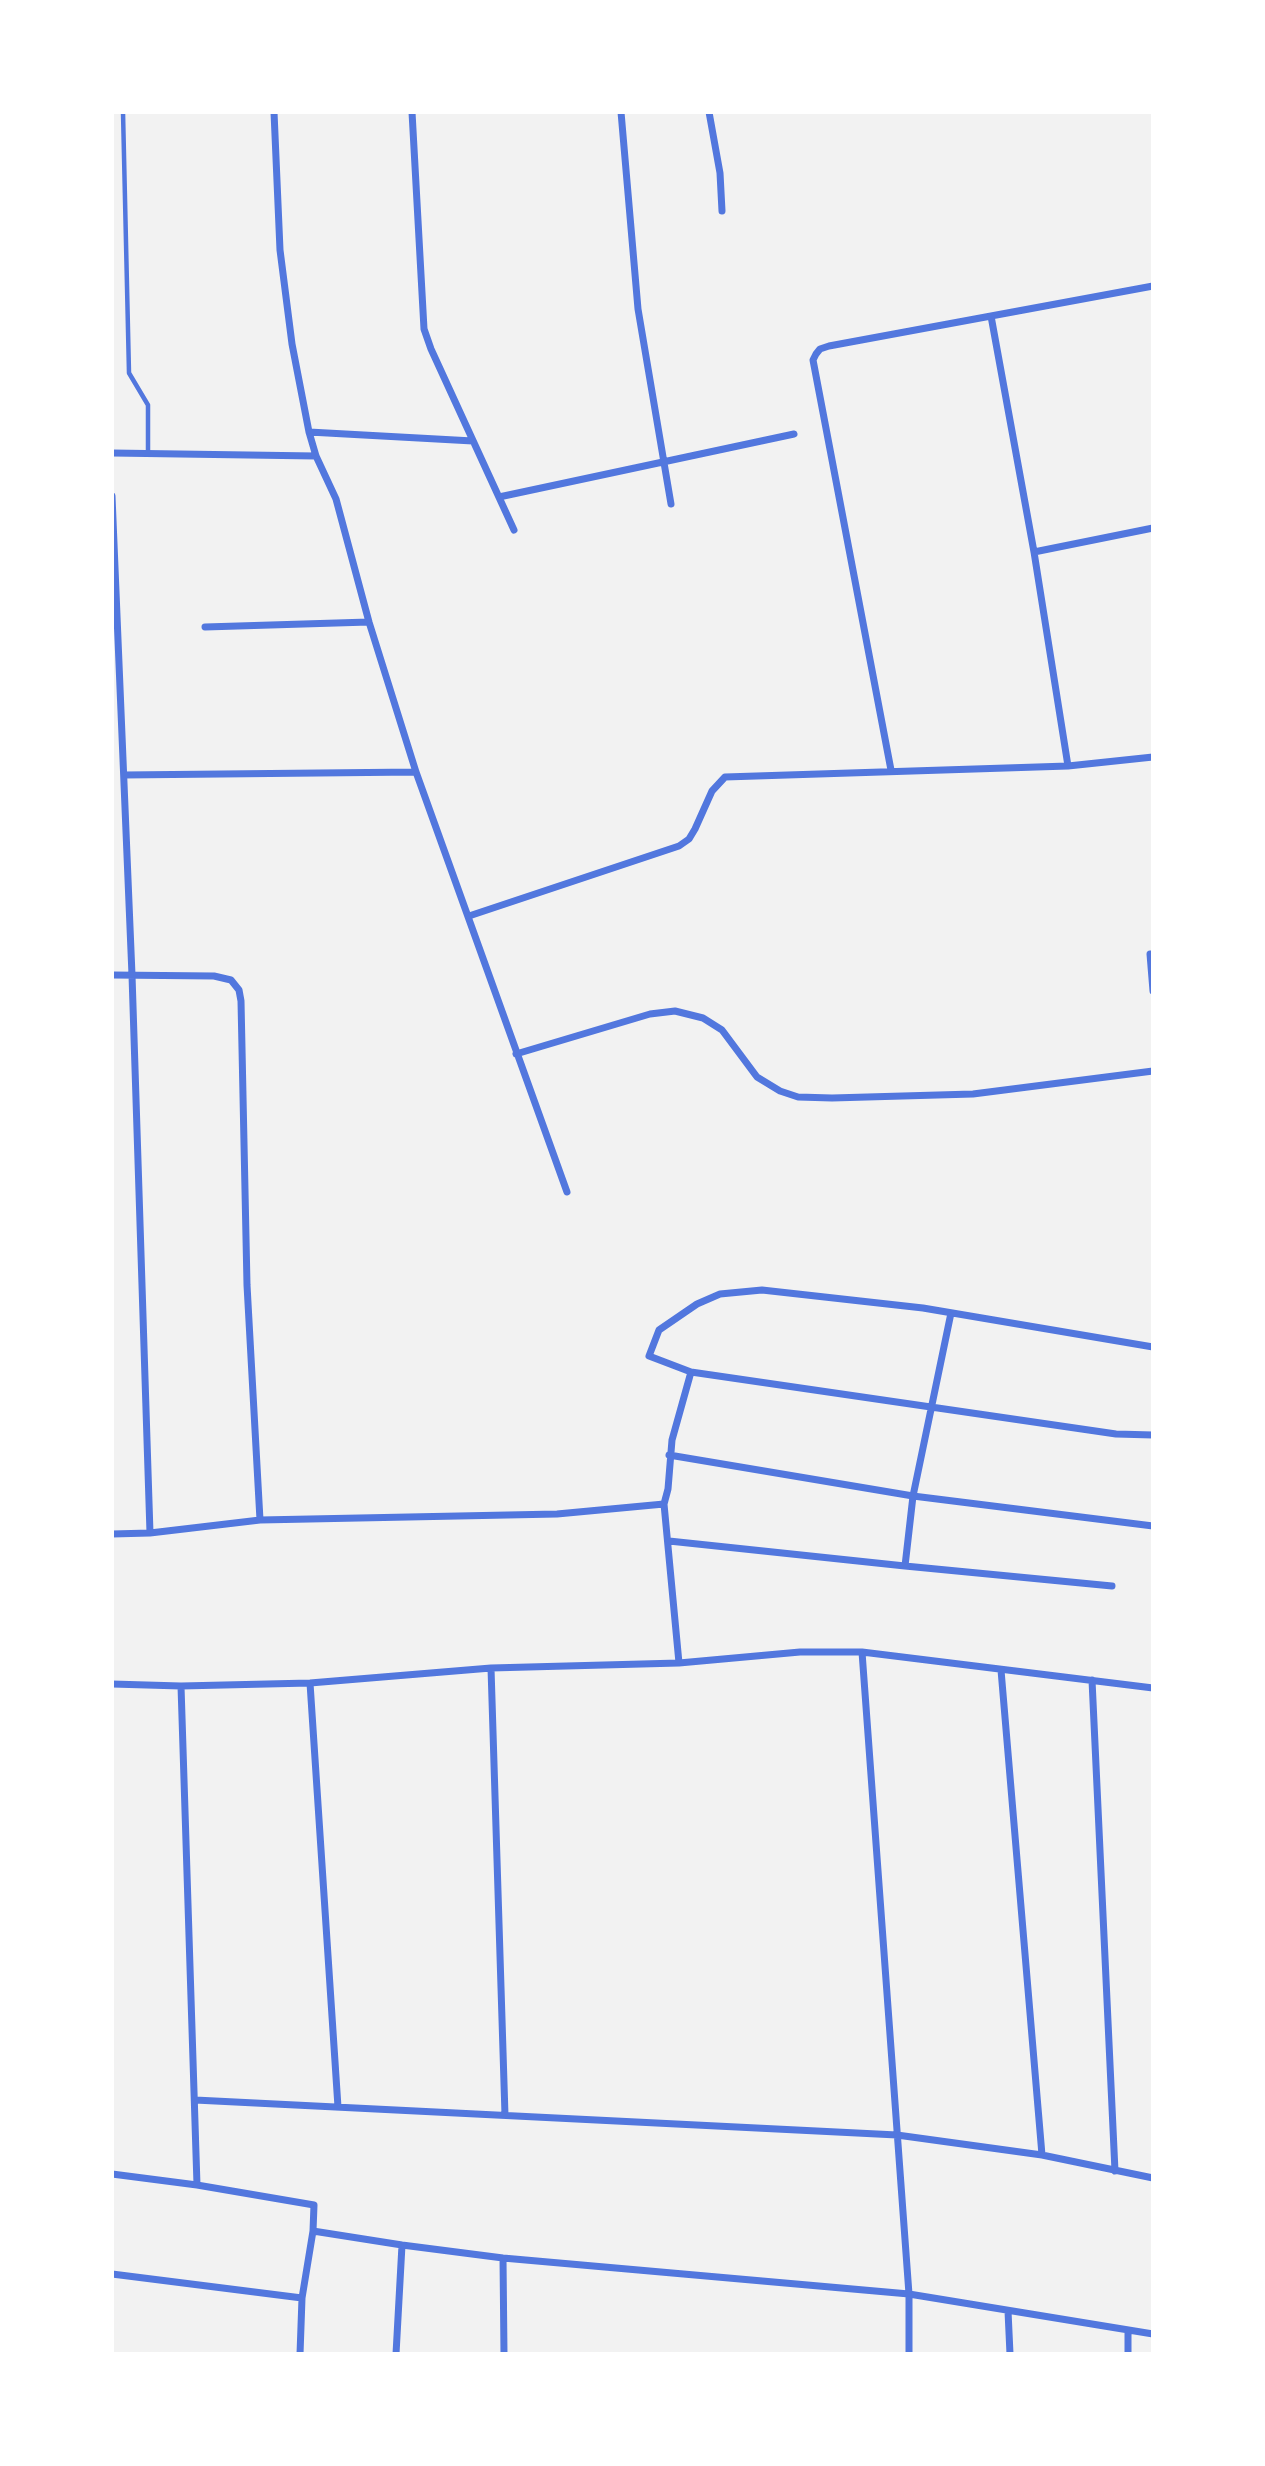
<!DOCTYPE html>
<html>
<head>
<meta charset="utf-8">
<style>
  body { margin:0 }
  #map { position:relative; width:1265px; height:2466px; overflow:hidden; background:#f2f2f2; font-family:"Alegreya Sans",sans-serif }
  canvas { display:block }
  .frame { position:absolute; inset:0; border:114px solid #fff; pointer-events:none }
</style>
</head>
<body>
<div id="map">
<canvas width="1265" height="2466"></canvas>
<div class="frame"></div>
</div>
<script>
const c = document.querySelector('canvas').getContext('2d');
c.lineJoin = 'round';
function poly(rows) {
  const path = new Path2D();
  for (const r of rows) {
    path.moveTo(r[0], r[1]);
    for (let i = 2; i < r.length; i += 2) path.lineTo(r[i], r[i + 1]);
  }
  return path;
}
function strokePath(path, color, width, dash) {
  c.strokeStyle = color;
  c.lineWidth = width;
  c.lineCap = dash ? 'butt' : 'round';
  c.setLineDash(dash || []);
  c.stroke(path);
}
const service = poly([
  [123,112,129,373,148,405,148,454]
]);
const minor = poly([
  [274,112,280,250,292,344,309,432,316,456,336,499,369,622,416,772,567,1192],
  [412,112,424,329,431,349,514,530],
  [621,112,638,309,671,504],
  [709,112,720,173,722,211],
  [991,316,1034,552,1068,766],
  [309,432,473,441],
  [112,453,316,456],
  [112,496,132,975,150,1533],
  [499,497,794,434],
  [1034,552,1153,528],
  [205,627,369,622],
  [891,770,813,360,816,354,820,349,829,346,1153,286],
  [124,775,416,772],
  [469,916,679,846,689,839,695,829,712,791,725,777,1068,766,1153,757],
  [1153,954,1150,954,1153,991],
  [112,975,214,976,231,980,239,990,241,1001,247,1285,260,1520],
  [516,1054,650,1014,675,1011,703,1018,722,1030,757,1077,780,1091,798,1097,832,1098,973,1094,1153,1071],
  [1153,1347,923,1308,762,1290,720,1294,697,1304,659,1330,649,1356,691,1372,1116,1434,1153,1435],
  [669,1455,913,1496,1153,1526],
  [112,1534,150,1533,260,1520,557,1514,664,1504],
  [669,1541,905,1566,913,1496,951,1313],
  [905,1566,1112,1586],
  [862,1652,909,2294,909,2354],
  [679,1663,664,1504,668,1489,672,1440,691,1372],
  [491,1668,505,2115],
  [1001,1670,1042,2155],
  [1092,1680,1115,2171],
  [310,1683,338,2107],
  [112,1684,181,1686,310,1683,491,1668,679,1663,800,1652,862,1652,1153,1688],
  [181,1686,197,2185],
  [195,2100,897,2135,1042,2155,1153,2178],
  [112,2174,197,2185,314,2205,313,2231,402,2245,503,2258,909,2294,1153,2334],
  [503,2258,504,2354],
  [112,2274,302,2298],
  [1008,2311,1010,2354],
  [300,2354,302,2298,313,2231],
  [396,2354,402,2245],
  [1128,2354,1128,2330]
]);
strokePath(service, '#5277de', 4.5);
strokePath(minor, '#5277de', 7);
</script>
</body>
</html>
